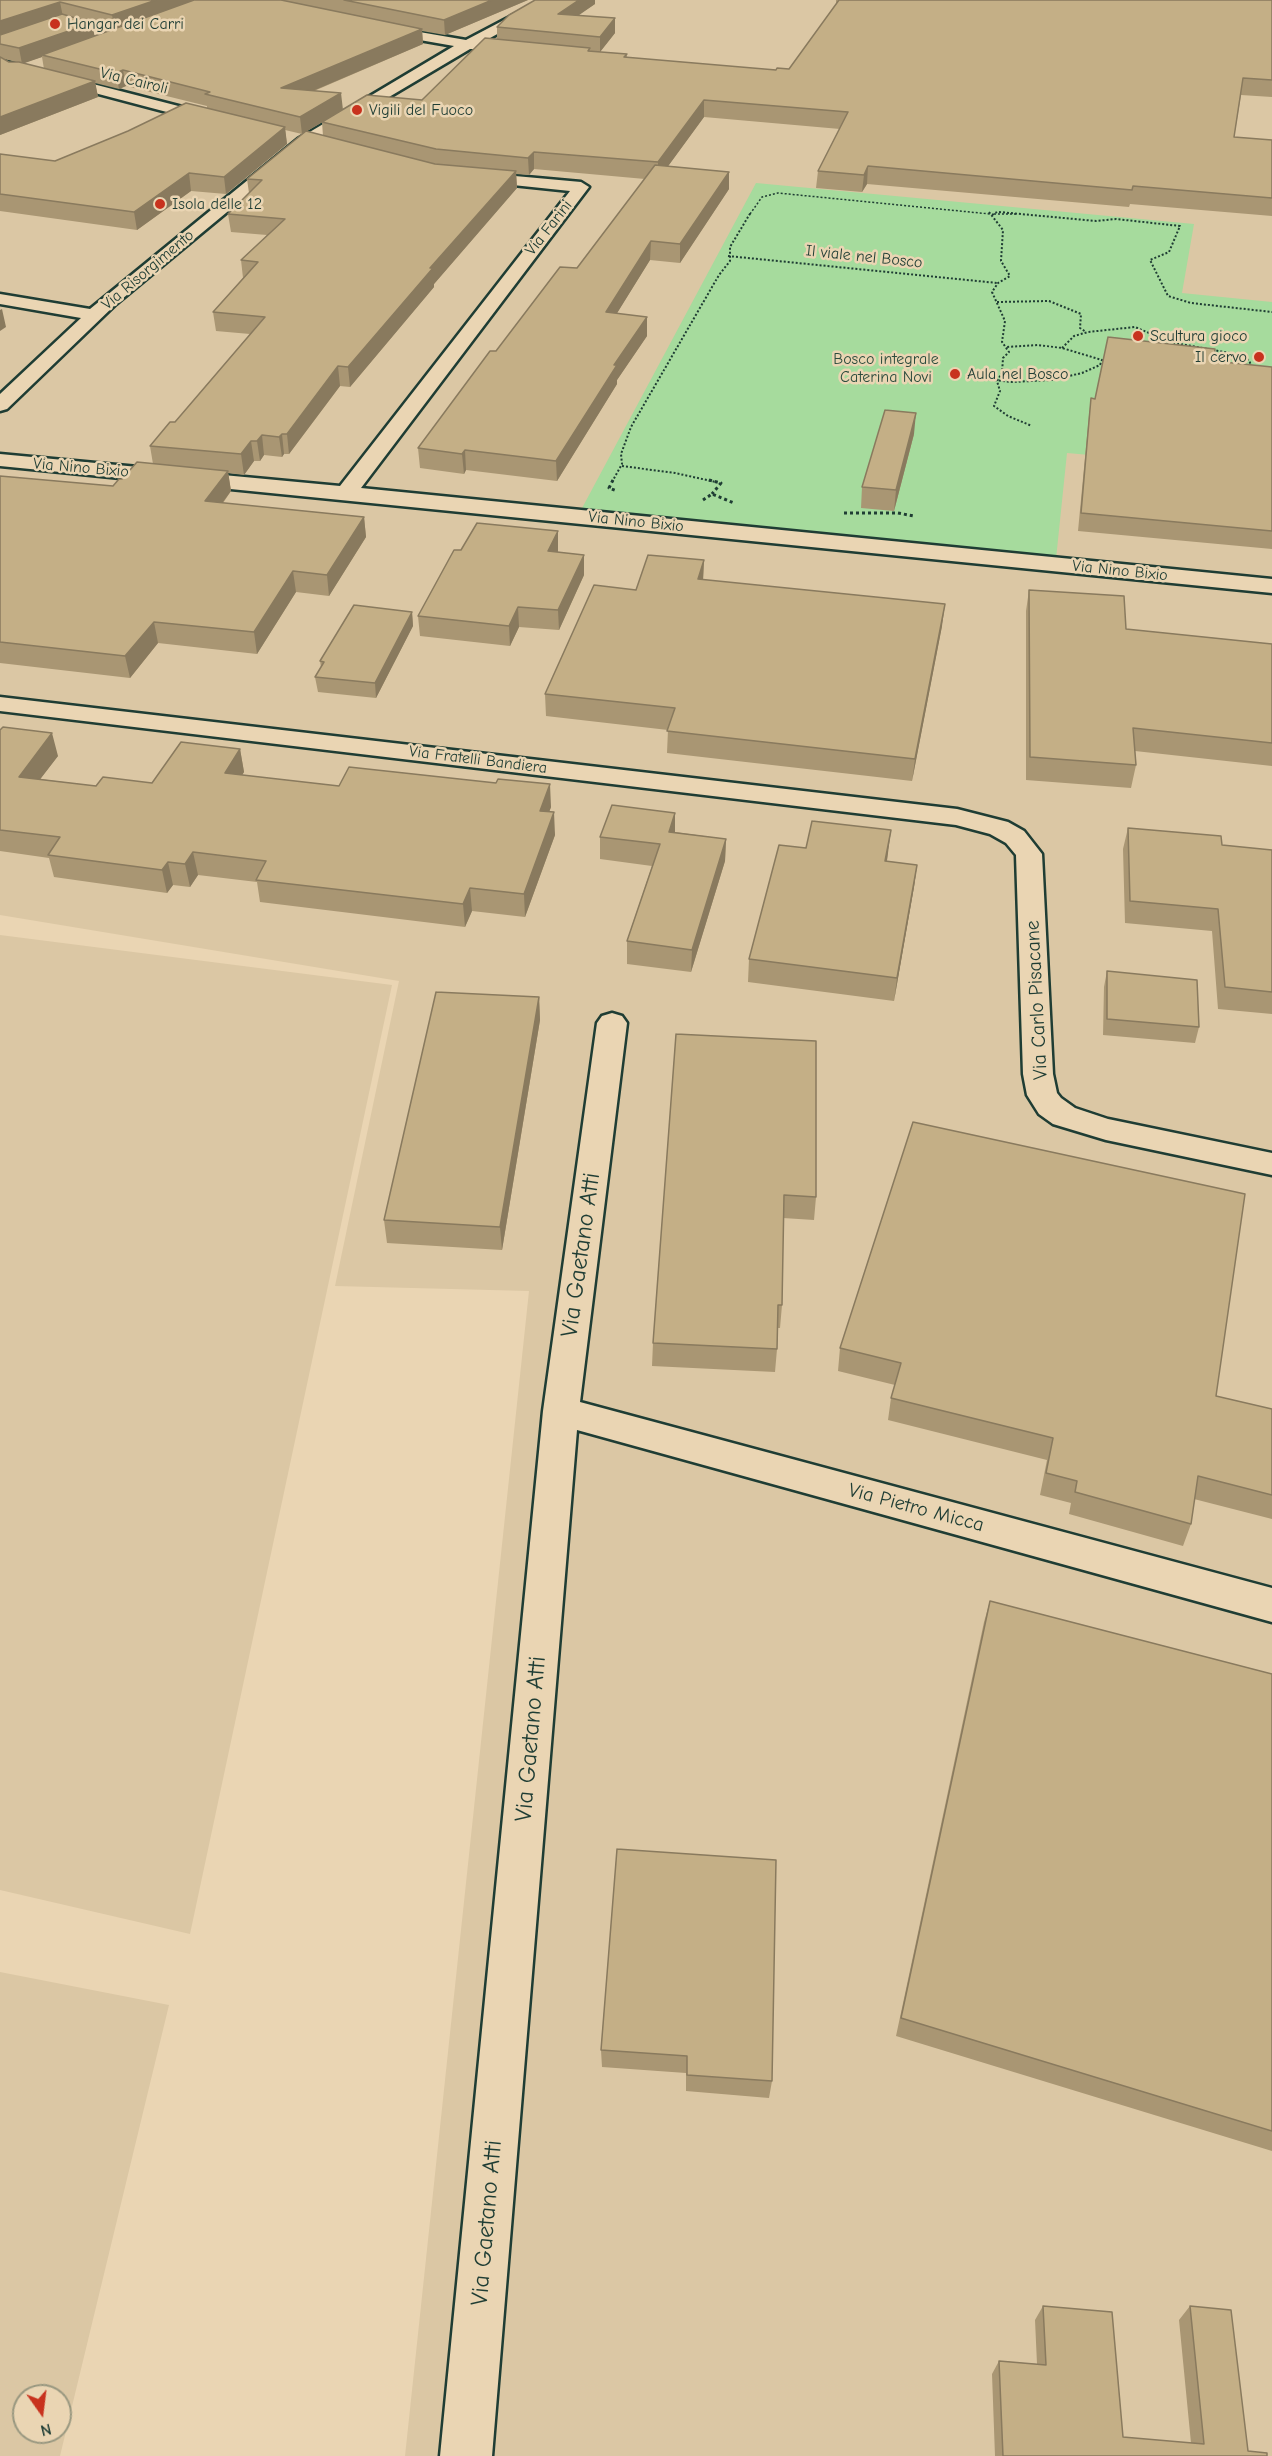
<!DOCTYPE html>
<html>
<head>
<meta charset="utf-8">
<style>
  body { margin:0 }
  #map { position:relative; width:1272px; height:2456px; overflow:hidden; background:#ead5b3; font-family:"Comic Neue",sans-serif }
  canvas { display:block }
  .north { position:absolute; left:12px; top:2384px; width:60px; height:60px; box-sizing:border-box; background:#ead5b3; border:2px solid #999880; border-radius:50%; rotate:166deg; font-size:16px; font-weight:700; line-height:24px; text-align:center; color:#1f3d34 }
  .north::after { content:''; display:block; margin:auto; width:21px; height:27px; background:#c8321e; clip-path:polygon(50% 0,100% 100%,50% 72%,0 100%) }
</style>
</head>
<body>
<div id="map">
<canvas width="1272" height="2456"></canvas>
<div class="north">N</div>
</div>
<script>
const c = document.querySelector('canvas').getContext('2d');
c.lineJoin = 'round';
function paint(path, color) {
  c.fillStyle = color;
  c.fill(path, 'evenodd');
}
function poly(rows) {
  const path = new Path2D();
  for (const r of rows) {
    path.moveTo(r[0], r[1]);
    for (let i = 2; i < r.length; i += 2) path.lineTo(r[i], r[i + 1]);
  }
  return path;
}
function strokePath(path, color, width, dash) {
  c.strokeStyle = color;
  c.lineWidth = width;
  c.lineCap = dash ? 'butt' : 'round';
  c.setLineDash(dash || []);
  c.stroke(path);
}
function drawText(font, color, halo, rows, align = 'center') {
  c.font = font + ' "Comic Neue",sans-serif';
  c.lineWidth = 5;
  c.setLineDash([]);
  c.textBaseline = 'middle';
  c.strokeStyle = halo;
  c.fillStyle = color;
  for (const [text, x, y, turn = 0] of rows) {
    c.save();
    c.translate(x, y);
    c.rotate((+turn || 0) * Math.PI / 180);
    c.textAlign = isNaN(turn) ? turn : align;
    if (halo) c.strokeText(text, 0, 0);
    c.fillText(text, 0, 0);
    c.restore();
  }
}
const built = poly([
  [0,0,1272,0,1272,2456,405,2456,529,1291,335,1286,399,981,0,915],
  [0,935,392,985,190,1934,0,1890],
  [0,1972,169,2005,60,2456,0,2456],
  [24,2396,60,2396,60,2432,24,2432]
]);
const green = poly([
  [756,183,1194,224,1182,293,1272,302,1272,471,1067,453,1056,559,581,510]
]);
const pathFar2 = poly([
  [750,214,762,197,778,193,990,214],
  [994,214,1016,214]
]);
const pathFar1 = poly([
  [989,212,1003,230,1001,261,1010,276,998,283,992,292,1005,321,1002,342,1009,352,1003,358,1002,373,997,381,1000,391,994,406,1008,416,1032,426],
  [999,212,1096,221,1116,219,1180,226,1169,252,1150,260,1168,296,1191,303,1272,312],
  [992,215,997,212],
  [728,256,997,283],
  [997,302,1049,301,1081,314,1080,328,1086,332],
  [1062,348,1074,336,1088,332,1135,327,1170,342,1235,354,1249,360,1252,368],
  [975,378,1012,382,1052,380,1082,373,1100,365,1102,360,1062,348,1038,345,1007,347],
  [622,466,675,473,716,482],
  [612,482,622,464,621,454,631,427,719,275,730,261,730,247,751,212]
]);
const path = poly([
  [613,480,609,488,617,491],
  [709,480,721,483,712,494],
  [703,500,712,494,734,503],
  [844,513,898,513,914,516]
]);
const minor = poly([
  [542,0,559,0,481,43,483,46,481,49,470,49,308,145,116,304,7,409,0,411,0,394,81,318,0,304,0,294,90,309,298,139,454,46,374,32,372,29,374,26,379,25,466,40,542,0],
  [64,19,120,34,122,37,115,41,65,27,51,32,44,28,46,25,64,19],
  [0,60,221,117,224,120,216,125,0,68,0,60],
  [471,172,581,182,589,187,361,488,1272,579,1272,593,0,466,0,454,340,486,570,191,465,180,463,177,471,172],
  [0,697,957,809,1008,822,1024,831,1042,854,1053,1074,1057,1093,1061,1098,1075,1108,1108,1119,1272,1153,1272,1175,1106,1140,1053,1124,1039,1114,1027,1095,1023,1074,1016,855,1006,843,990,834,956,825,0,711,0,697],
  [612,1013,622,1016,627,1023,580,1402,1272,1588,1272,1622,577,1430,492,2456,440,2456,543,1411,597,1023,602,1016,612,1013]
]);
const wall = poly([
  [0,0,528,0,445,35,422,31,423,44,314,91,343,110,302,134,285,130,287,144,226,194,191,191,137,230,0,211,0,154,55,161,207,108,207,106,126,86,119,89,95,83,98,97,0,135],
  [92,25,112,30,94,36],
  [42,57,44,69,23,63],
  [4,59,17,62,9,62],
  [836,0,1272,0,1272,97,1241,95,1234,137,1272,140,1272,216,1130,204,1129,207,867,184,862,192,816,188,818,171,840,129,704,117,668,166,729,172,729,189,680,263,650,260,617,313,647,336,617,380,617,384,557,481,466,470,464,474,420,468,418,448,496,351,577,268,645,179,534,169,529,175,516,174,517,188,434,284,434,287,350,387,340,386,289,454,284,454,282,457,264,455,260,461,254,461,244,475,228,473,231,491,223,503,364,517,366,537,329,596,296,592,257,654,158,643,130,678,0,663,0,476,113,486,122,479,153,464,150,446,175,422,250,334,216,331,213,312,243,278,241,260,267,235,231,232,228,214,249,193,247,179,323,136,322,122,422,100,497,39,497,27,595,4,578,15,615,33,600,52,627,54,627,58,776,70,789,69,836,4],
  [1214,361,1272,367,1272,549,1078,531,1089,415,1091,398,1095,399],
  [914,434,894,511,861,508,862,487],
  [558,531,558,552,584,575,559,630,519,627,510,646,420,636,418,616,461,550],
  [704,560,703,579,942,626,912,781,667,753,668,730,546,716,545,694,636,590],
  [1029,590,1126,629,1272,644,1272,766,1135,751,1136,765,1131,788,1026,780,1026,611],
  [412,612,413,626,376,698,318,692,315,677,321,667,320,661],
  [0,730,58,756,40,779,96,786,152,783,240,749,244,772,242,775,339,786,551,807,549,812,555,835,525,917,472,911,465,927,260,902,257,882,198,875,190,887,173,885,167,893,54,877,49,858,0,851],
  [1128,828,1222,845,1272,850,1272,1014,1218,1009,1212,931,1125,923,1123,849],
  [675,832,726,839,725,861,691,972,627,964,627,941,652,866,600,859,600,837],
  [806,848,888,853,887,861,917,865,914,887,894,1001,748,982,749,959],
  [1107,971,1199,1027,1195,1043,1103,1035,1104,987],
  [539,997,540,1020,502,1250,387,1243,384,1220],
  [676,1034,816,1197,814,1220,783,1218,782,1305,780,1328,778,1328,777,1349,775,1372,652,1366,653,1343],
  [840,1348,1216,1396,1272,1409,1272,1519,1194,1499,1191,1524,1183,1546,1069,1514,1071,1503,1040,1495,1047,1460,888,1420,891,1398,895,1385,838,1371],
  [990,1601,1272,1674,1272,2151,896,2036,984,1622],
  [617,1849,772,2081,769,2098,686,2091,686,2073,602,2067,601,2050],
  [1043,2306,1123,2437,1191,2443,1179,2320,1190,2306,1248,2451,1267,2456,995,2456,992,2374,999,2361,1037,2364,1035,2320]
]);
const shadedWall = poly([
  [156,0,199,0,115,31,112,15],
  [492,0,528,0,445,35,444,20],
  [579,0,595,0,595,4,559,29,558,14],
  [60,2,63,17,0,38,0,21],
  [615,18,615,33,600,52,600,37],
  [92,23,95,38,42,55,42,57,22,64,19,48],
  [422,29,423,44,282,104,281,88],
  [123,70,126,86,119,89,116,73],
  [95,81,98,97,0,135,0,117],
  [341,93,343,110,302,134,300,117],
  [704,100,704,117,658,180,658,162],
  [285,127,287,144,226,194,224,177],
  [534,152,534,169,529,175,528,158],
  [868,166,867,184,862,192,864,175],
  [516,171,517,188,434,284,434,287,350,387,348,367,430,268],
  [729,172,729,189,680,263,680,244],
  [189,173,191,191,137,230,134,212],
  [651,241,650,260,606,331,606,312],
  [2,309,6,327,0,331,0,310],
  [647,317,647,336,617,380,617,384,557,481,556,461,614,365],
  [338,366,340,386,289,454,287,434],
  [916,413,914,434,894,511,896,490],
  [282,434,284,454,282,457,279,437],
  [262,435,264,455,260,461,257,441],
  [251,441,254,461,244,475,241,454],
  [465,450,466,470,464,474,462,454],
  [228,471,231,491,209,521,205,501],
  [364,517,366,537,329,596,327,575],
  [558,531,558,551,549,571,548,551],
  [584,555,584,575,559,630,558,610],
  [704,560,703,581,698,579],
  [293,571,296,592,257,654,254,632],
  [945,604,942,626,912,781,915,759],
  [518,607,519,627,510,646,509,626],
  [412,612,413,626,376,698,375,683],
  [154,622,158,643,130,678,125,656],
  [52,733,58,756,25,799,19,777],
  [240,749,244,772,229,796,225,773],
  [550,784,551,807,541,834,540,811],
  [554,812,555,835,525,917,524,894],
  [675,813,675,836,669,832],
  [891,830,888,853,883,884,885,861],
  [726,839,725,861,691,972,692,950],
  [193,852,198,875,190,887,185,864],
  [168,862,173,885,167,893,162,870],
  [917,865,914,887,894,1001,897,978],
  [470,888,472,911,465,927,463,904],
  [539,997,540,1020,502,1250,500,1227]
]);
const building = poly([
  [0,0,156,0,112,15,60,2,0,21,0,0],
  [194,0,281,0,422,29,281,88,341,93,300,117,205,94,210,92,123,70,116,73,42,55,194,0],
  [344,0,492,0,444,20,344,0],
  [535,0,579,0,558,14,615,18,600,37,497,27,509,15,535,0],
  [839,0,1272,0,1272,80,1243,78,1234,137,1272,140,1272,198,1133,186,1132,190,868,166,864,175,818,171,848,112,704,100,658,162,534,152,528,158,436,149,322,122,367,95,422,100,485,38,590,48,588,51,627,54,624,57,776,70,777,68,789,69,839,0],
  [62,14,92,23,19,48,0,44,0,35,62,14],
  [0,57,9,62,19,62,95,81,0,117,0,57],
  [186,103,285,127,224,177,189,173,134,212,0,194,0,154,55,161,128,131,186,103],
  [306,131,435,164,516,171,430,268,433,268,348,367,338,366,287,434,282,434,279,437,262,435,257,441,251,441,241,454,150,446,170,422,175,422,265,317,213,312,258,262,241,260,285,219,228,214,262,180,247,179,306,131],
  [655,165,729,172,680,244,651,241,606,312,647,317,614,365,617,365,556,461,465,450,462,454,418,448,490,351,496,351,560,267,577,268,655,165],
  [1108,337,1215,349,1214,361,1272,367,1272,531,1081,513,1091,398,1095,399,1108,337],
  [885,410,916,413,896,490,862,487,885,410],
  [137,462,228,471,205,501,364,517,327,575,293,571,254,632,154,622,125,656,0,642,0,476,113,486,119,479,122,479,137,462],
  [477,523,558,531,548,551,584,555,558,610,518,607,509,626,418,616,454,550,461,550,477,523],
  [648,555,704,560,698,579,945,604,915,759,667,731,675,708,545,694,594,585,636,590,648,555],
  [1029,590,1124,596,1126,629,1272,644,1272,743,1133,728,1136,765,1030,757,1029,590],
  [354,605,412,612,375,683,315,677,324,662,320,661,354,605],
  [3,727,52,733,19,777,96,786,103,777,152,783,181,742,240,749,225,773,339,786,349,767,496,783,498,779,550,784,540,811,554,812,524,894,470,888,463,904,256,880,266,861,193,852,185,864,168,862,162,870,48,855,60,837,0,830,0,730,3,727],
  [612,805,675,813,669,832,726,839,692,950,627,941,660,844,600,837,612,805],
  [812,821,891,830,885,861,917,865,897,978,749,959,779,845,806,848,812,821],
  [1128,828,1221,836,1222,845,1272,850,1272,992,1225,987,1218,909,1130,901,1128,828],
  [1107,971,1197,980,1199,1027,1107,1019,1107,971],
  [436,992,539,997,500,1227,384,1220,436,992],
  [676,1034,816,1041,816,1197,784,1195,782,1305,778,1305,777,1349,653,1343,676,1034],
  [913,1122,1245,1194,1216,1396,1272,1409,1272,1495,1198,1476,1191,1524,1075,1492,1077,1481,1046,1473,1053,1438,891,1398,901,1363,840,1348,913,1122],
  [990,1601,1272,1674,1272,2131,901,2018,990,1601],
  [617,1849,776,1860,772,2081,687,2075,687,2056,601,2050,617,1849],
  [1043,2306,1112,2312,1123,2437,1204,2444,1190,2306,1231,2310,1248,2451,1267,2453,1267,2456,1003,2456,999,2361,1046,2365,1043,2306]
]);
const markers = [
  [55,24,6,"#c8321e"],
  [357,110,6,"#c8321e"],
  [160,204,6,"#c8321e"],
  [1138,336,6,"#c8321e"],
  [1259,357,6,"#c8321e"],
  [955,374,6,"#c8321e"]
];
const farPoinames = [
  ["Hangar dei Carri",67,24],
  ["Vigili del Fuoco",369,110],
  ["Isola delle 12",172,204],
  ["Scultura gioco",1150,336],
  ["Il cervo",1247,357,"right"],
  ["Aula nel Bosco",967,374]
];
const farStreetnames = [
  ["Via Cairoli",134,81,14],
  ["Via Farini",549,228,-52],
  ["Il viale nel Bosco",864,257,6],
  ["Via Risorgimento",148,270,-40],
  ["Via Nino Bixio",81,468,5],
  ["Via Nino Bixio",636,522,6],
  ["Via Nino Bixio",1120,571,6],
  ["Via Fratelli Bandiera",478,760,7]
];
const farParknames = [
  ["Bosco integrale",886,359],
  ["Caterina Novi",886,377]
];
const streetNames = [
  ["Via Carlo Pisacane",1037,1000,-93],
  ["Via Pietro Micca",916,1508,15]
];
const nearStreetnames = [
  ["Via Gaetano Atti",581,1255,-82],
  ["Via Gaetano Atti",531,1739,-85],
  ["Via Gaetano Atti",487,2223,-85]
];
paint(built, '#dbc7a4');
paint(green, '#a6db9d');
strokePath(minor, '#1f3d34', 5);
strokePath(pathFar2, '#1f3d34', 1.5, [2, 2]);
strokePath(pathFar1, '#1f3d34', 2, [2, 2]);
strokePath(path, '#1f3d34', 3, [3, 3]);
paint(minor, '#ead5b3');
paint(wall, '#a99673');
paint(shadedWall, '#897a5e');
paint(building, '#c4af86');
strokePath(building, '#897a5e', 1.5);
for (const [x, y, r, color] of markers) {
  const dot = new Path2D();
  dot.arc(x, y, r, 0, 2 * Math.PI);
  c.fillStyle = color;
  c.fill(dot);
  strokePath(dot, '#ead5b3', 2);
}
drawText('16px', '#1f3d34', '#ead5b3', farPoinames, 'left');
drawText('16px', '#1f3d34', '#ead5b3', farStreetnames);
drawText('16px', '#2c4d3e', '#ead5b3', farParknames);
drawText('20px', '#1f3d34', '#ead5b3', streetNames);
drawText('24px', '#1f3d34', '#ead5b3', nearStreetnames);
</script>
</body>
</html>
